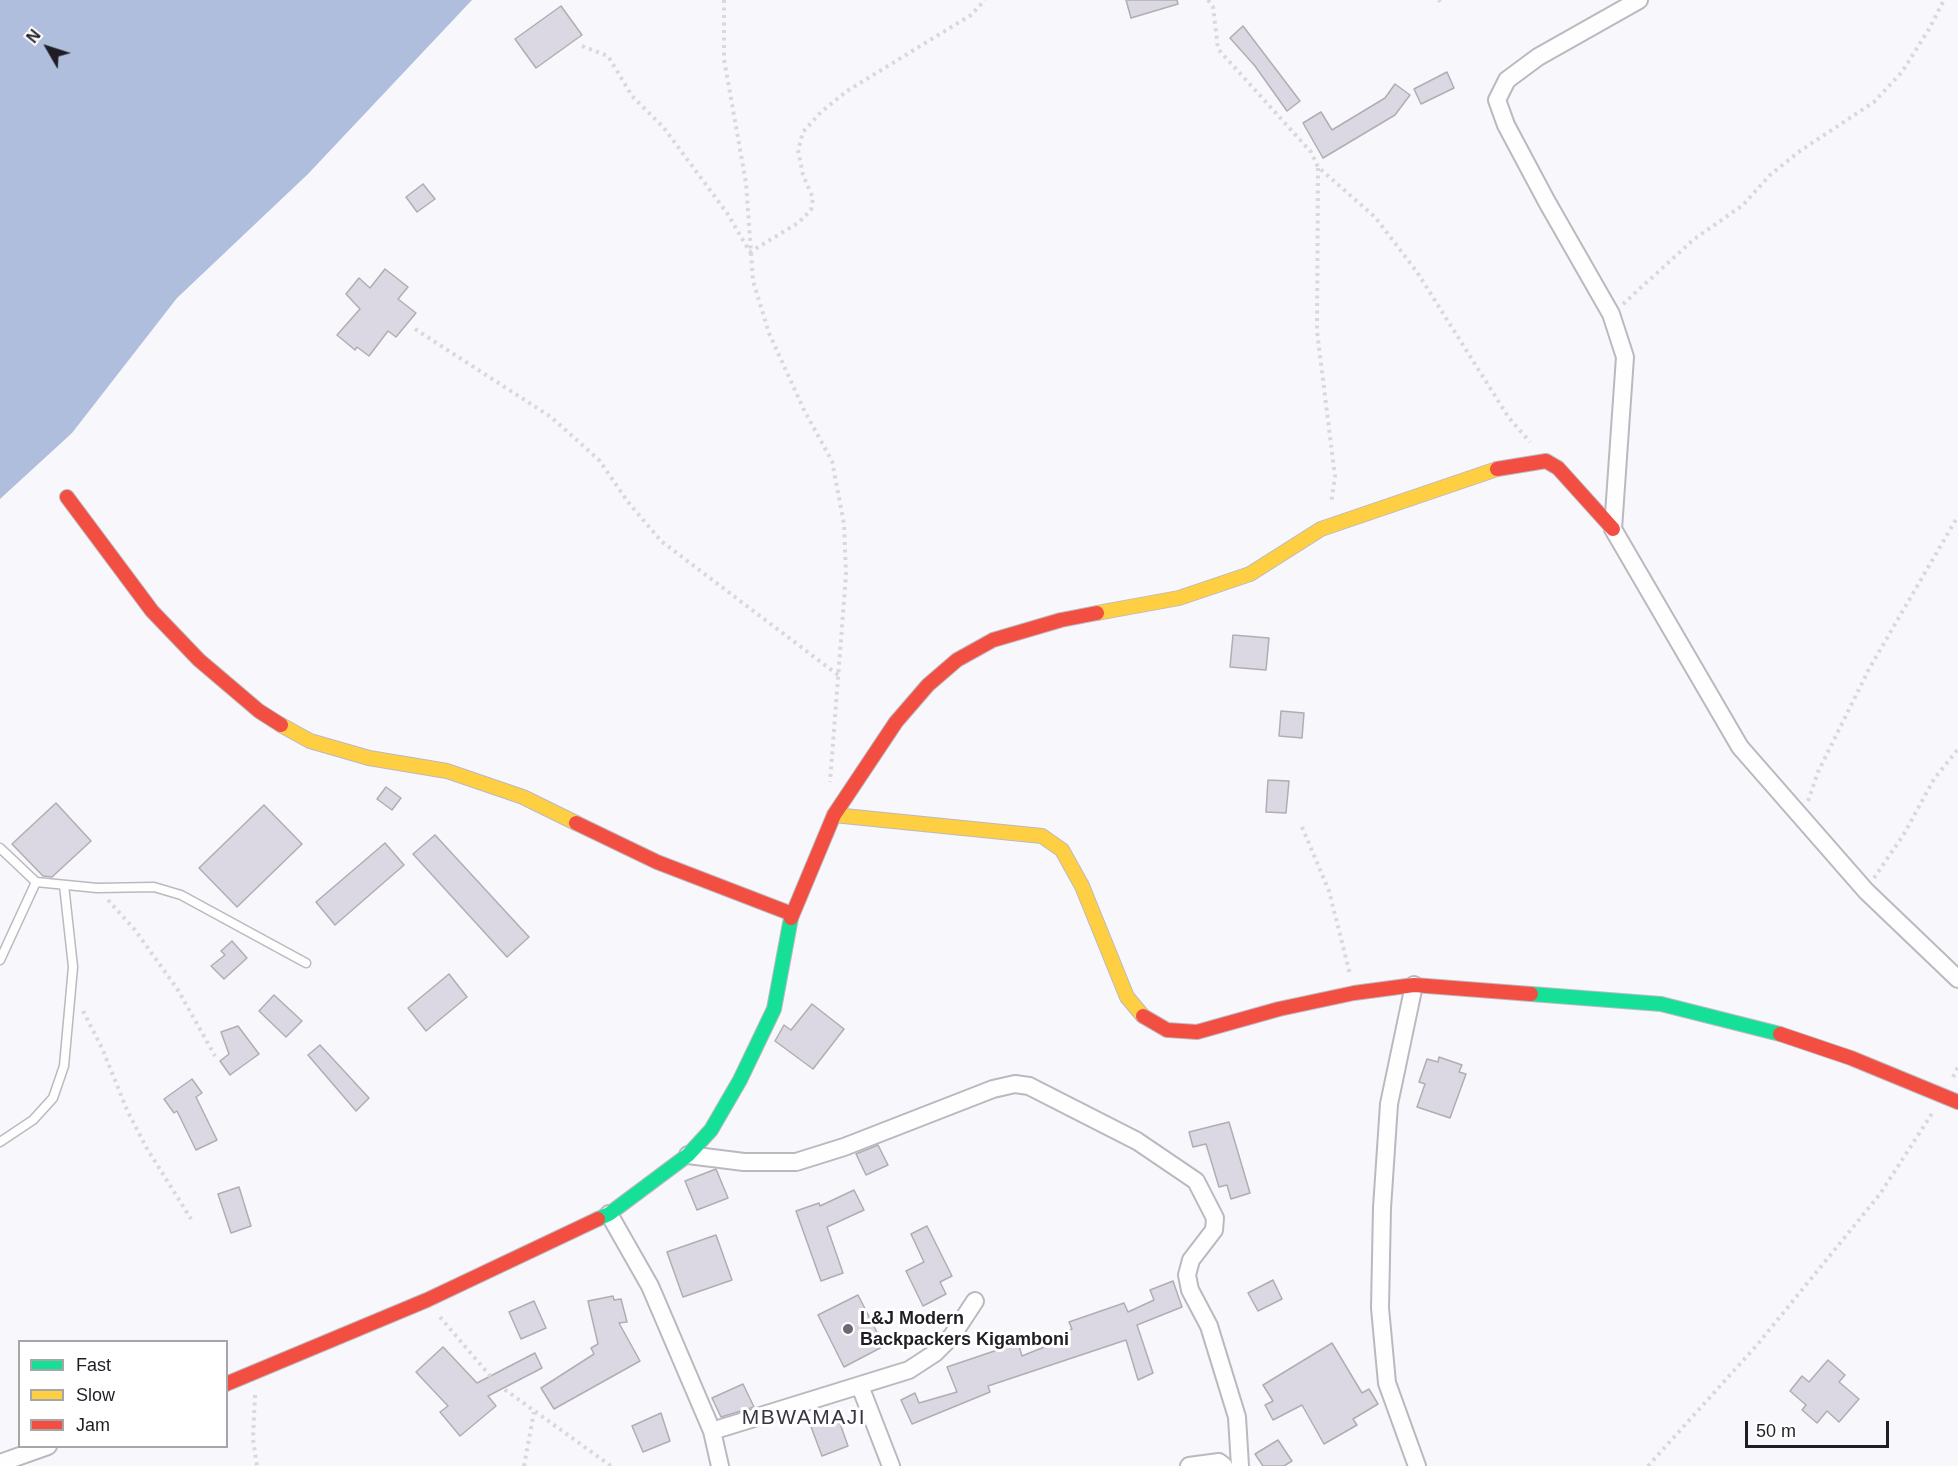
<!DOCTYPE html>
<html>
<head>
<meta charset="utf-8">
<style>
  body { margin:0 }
  #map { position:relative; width:1958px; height:1466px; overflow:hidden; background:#f8f7fc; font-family:Arial,sans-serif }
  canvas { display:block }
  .legend { position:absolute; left:18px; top:1340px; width:210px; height:108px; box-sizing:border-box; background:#fff; border:2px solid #a6a5a7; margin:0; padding:8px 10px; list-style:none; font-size:18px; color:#201e24 }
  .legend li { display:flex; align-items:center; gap:12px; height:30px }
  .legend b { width:30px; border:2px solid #a6a5a7 }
  .north { position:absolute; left:18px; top:18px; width:60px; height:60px; -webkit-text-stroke:4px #fff; paint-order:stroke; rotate:309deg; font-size:16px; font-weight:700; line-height:24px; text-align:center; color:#201e24 }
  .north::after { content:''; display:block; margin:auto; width:21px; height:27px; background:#201e24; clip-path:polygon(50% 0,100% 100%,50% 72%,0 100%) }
  .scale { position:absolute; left:1745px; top:1421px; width:144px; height:27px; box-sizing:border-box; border:3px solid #201e24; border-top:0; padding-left:8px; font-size:18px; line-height:21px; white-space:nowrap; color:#201e24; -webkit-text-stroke:4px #fff; paint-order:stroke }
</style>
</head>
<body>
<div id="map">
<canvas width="1958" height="1466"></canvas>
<ul class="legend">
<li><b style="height:8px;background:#16e098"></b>Fast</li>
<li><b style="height:8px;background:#ffcf43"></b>Slow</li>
<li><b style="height:8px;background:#f24e42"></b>Jam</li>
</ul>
<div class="north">N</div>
<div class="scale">50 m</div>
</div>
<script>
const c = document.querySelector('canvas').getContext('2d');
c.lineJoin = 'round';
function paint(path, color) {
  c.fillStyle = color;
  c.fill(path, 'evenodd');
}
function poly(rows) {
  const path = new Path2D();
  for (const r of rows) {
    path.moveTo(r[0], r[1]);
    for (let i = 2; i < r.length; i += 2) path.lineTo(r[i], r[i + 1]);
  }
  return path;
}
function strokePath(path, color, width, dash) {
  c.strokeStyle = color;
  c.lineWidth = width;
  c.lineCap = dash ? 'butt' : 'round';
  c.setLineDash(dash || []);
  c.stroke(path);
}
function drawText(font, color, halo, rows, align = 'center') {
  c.font = font + ' Arial,sans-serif';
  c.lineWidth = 6;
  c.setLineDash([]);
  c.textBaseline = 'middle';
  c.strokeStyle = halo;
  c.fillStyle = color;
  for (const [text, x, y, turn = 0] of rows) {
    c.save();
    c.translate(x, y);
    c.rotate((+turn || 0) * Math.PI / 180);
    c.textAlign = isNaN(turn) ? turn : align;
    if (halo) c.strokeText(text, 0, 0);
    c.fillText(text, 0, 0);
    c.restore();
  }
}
const water = poly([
  [0,0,472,0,308,174,177,298,72,433,0,499]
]);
const building = poly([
  [1126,0,1177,0,1178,4,1131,18,1126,0],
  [561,6,582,35,536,68,515,39,561,6],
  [1243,26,1300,101,1287,111,1255,66,1230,38,1243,26],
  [1447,72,1454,88,1421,104,1414,89,1447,72],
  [1395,84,1410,95,1395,115,1323,158,1303,123,1321,112,1332,130,1385,98,1395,84],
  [423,184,435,199,417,212,406,197,423,184],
  [385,269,408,287,398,299,416,313,396,337,388,331,369,356,357,347,355,350,337,335,360,309,346,294,359,278,370,288,385,269],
  [1233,635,1269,638,1266,670,1230,667,1233,635],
  [1281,711,1304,713,1302,738,1279,736,1281,711],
  [1268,780,1289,781,1286,813,1266,812,1268,780],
  [386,787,401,798,392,810,377,799,386,787],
  [56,803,91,841,52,877,43,876,12,844,56,803],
  [264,805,302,844,237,907,199,868,264,805],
  [435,835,529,937,507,957,413,854,435,835],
  [385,843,404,865,335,925,316,902,385,843],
  [232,941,247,958,224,979,211,966,225,955,221,951,232,941],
  [449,974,467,997,426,1031,408,1008,449,974],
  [274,995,302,1021,286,1037,259,1011,274,995],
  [812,1004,844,1029,813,1069,775,1041,784,1025,791,1030,812,1004],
  [238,1026,259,1054,230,1075,220,1061,229,1054,221,1032,238,1026],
  [320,1045,369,1098,356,1111,308,1055,320,1045],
  [1439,1057,1462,1065,1459,1072,1466,1074,1450,1118,1417,1107,1425,1084,1419,1082,1427,1059,1438,1062,1439,1057],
  [192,1079,202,1093,196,1097,217,1140,196,1150,177,1111,174,1113,164,1099,192,1079],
  [1229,1122,1250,1193,1231,1199,1227,1185,1219,1187,1206,1144,1193,1147,1189,1132,1229,1122],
  [878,1145,888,1165,866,1175,856,1154,878,1145],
  [716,1169,728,1198,697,1210,685,1181,716,1169],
  [239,1187,251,1226,231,1233,218,1194,239,1187],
  [854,1190,864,1210,827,1227,843,1273,821,1281,796,1211,819,1203,820,1206,854,1190],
  [927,1226,952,1276,940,1282,946,1294,923,1306,906,1271,924,1262,911,1234,927,1226],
  [716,1235,732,1280,683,1297,667,1252,716,1235],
  [1273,1280,1282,1299,1258,1311,1248,1293,1273,1280],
  [1173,1281,1182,1307,1137,1325,1153,1373,1138,1380,1126,1340,988,1386,990,1392,912,1424,901,1400,915,1393,919,1403,957,1392,947,1367,1018,1343,1022,1356,1049,1345,1047,1338,1072,1329,1069,1322,1124,1303,1128,1312,1154,1300,1150,1290,1173,1281],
  [858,1295,884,1346,844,1367,818,1315,858,1295],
  [613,1296,614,1300,621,1299,627,1322,619,1323,640,1361,554,1409,541,1388,594,1354,591,1348,598,1344,588,1301,613,1296],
  [534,1301,546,1328,521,1339,509,1312,534,1301],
  [1332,1343,1362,1393,1369,1389,1378,1404,1353,1419,1357,1425,1324,1444,1302,1405,1273,1420,1265,1405,1273,1401,1263,1385,1332,1343],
  [443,1347,477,1383,535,1353,542,1368,488,1396,496,1406,460,1436,440,1412,448,1406,416,1372,443,1347],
  [1828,1360,1845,1375,1839,1382,1859,1399,1839,1422,1827,1411,1817,1423,1802,1410,1806,1405,1790,1391,1802,1376,1809,1382,1828,1360],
  [743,1384,754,1407,721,1417,712,1398,743,1384],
  [661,1413,670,1441,643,1452,632,1426,661,1413],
  [837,1415,848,1446,822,1456,810,1424,837,1415],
  [1278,1440,1292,1461,1284,1466,1263,1466,1255,1454,1278,1440]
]);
const path = poly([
  [724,0,724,59,746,183,753,281,769,333,804,410,832,461,844,524,846,575,830,782],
  [1208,0,1213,7,1218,49,1311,152,1318,167,1375,217,1417,272,1509,418,1530,442],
  [1439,0,1440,2],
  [582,46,608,56,632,96,664,128,727,213,750,252,798,223,811,210,813,198,803,175,798,150,803,132,821,112,847,91,971,15,985,0],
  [1318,168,1317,331,1335,477,1331,504],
  [1623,304,1693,240,1743,205,1770,175,1800,151,1874,102,1902,72,1929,29,1944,0],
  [415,329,551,417,599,460,628,502,661,541,838,675],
  [1808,801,1818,772,1869,669,1958,516],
  [1302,827,1329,891,1350,974],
  [1874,878,1904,834,1934,779,1958,749],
  [108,900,135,930,178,990,215,1056],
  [83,1011,102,1048,127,1110,146,1147,191,1219],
  [1953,1077,1958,1067],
  [440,1317,497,1384,611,1466],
  [255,1395,253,1439,257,1466],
  [524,1466,534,1412],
  [1648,1466,1757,1345,1880,1194,1933,1112]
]);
const lane = poly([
  [0,848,36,882,97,888,154,887,181,895,306,963],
  [0,960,36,882],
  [0,1142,33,1120,53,1098,64,1066,73,967,64,885]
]);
const street = poly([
  [1639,0,1538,57,1507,80,1497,100,1506,125,1547,202,1611,314,1625,357,1613,529,1740,747,1866,891,1958,979],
  [1414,985,1389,1104,1382,1208,1380,1308,1387,1383,1417,1466],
  [688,1155,744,1162,796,1162,844,1147,993,1089,1015,1084,1029,1086,1137,1141,1196,1181,1215,1218,1214,1230,1191,1260,1187,1275,1190,1290,1209,1326,1237,1417,1240,1466],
  [609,1214,650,1286,712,1431,720,1466],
  [860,1386,891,1466],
  [712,1431,909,1370,935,1353,952,1336,975,1301],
  [0,1463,48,1446],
  [1189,1466,1219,1462,1224,1466]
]);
const fast = poly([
  [1531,994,1661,1004,1780,1034],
  [598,1219,609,1214,688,1155,711,1130,740,1080,774,1009,791,918]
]);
const slow = poly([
  [1097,613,1179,598,1250,574,1321,529,1497,469],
  [281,725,310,741,369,758,447,771,523,797,576,823],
  [834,815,1042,836,1062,850,1082,886,1127,997,1143,1016]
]);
const jam = poly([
  [1497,469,1546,461,1558,468,1613,529],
  [67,497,152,611,199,660,259,711,281,725],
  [576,823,657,862,792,914],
  [791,918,834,815,896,722,928,685,957,660,993,640,1061,620,1097,613],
  [1143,1016,1167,1030,1197,1032,1279,1009,1354,993,1414,985,1531,994],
  [1780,1034,1851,1058,1958,1102],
  [226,1384,427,1300,598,1219]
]);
const markers = [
  [848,1329,6,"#6c6a70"]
];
const poiNames = [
  ["L&J Modern",860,1319],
  ["Backpackers Kigamboni",860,1340]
];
const quarterNames = [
  ["MBWAMAJI",804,1418]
];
paint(water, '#afbedc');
paint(building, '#dbd8e3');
strokePath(building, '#afaeb3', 1.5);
strokePath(lane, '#bbb9bf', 11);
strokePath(street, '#bbb9bf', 20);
strokePath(fast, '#bbb9bf', 16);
strokePath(slow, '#bbb9bf', 16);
strokePath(jam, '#bbb9bf', 16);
strokePath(path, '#d9d8da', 4, [3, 4.5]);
strokePath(lane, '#fefeff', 8);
strokePath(street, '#fefeff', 16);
strokePath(fast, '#16e098', 14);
strokePath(slow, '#ffcf43', 14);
strokePath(jam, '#f24e42', 14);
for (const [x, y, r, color] of markers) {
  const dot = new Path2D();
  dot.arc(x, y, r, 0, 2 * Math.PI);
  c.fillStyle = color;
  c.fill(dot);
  strokePath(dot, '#fff', 2);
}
drawText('bold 18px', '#201e24', '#fff', poiNames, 'left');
c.letterSpacing = '1.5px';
drawText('21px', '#393543', '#fff', quarterNames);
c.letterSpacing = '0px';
</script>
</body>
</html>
